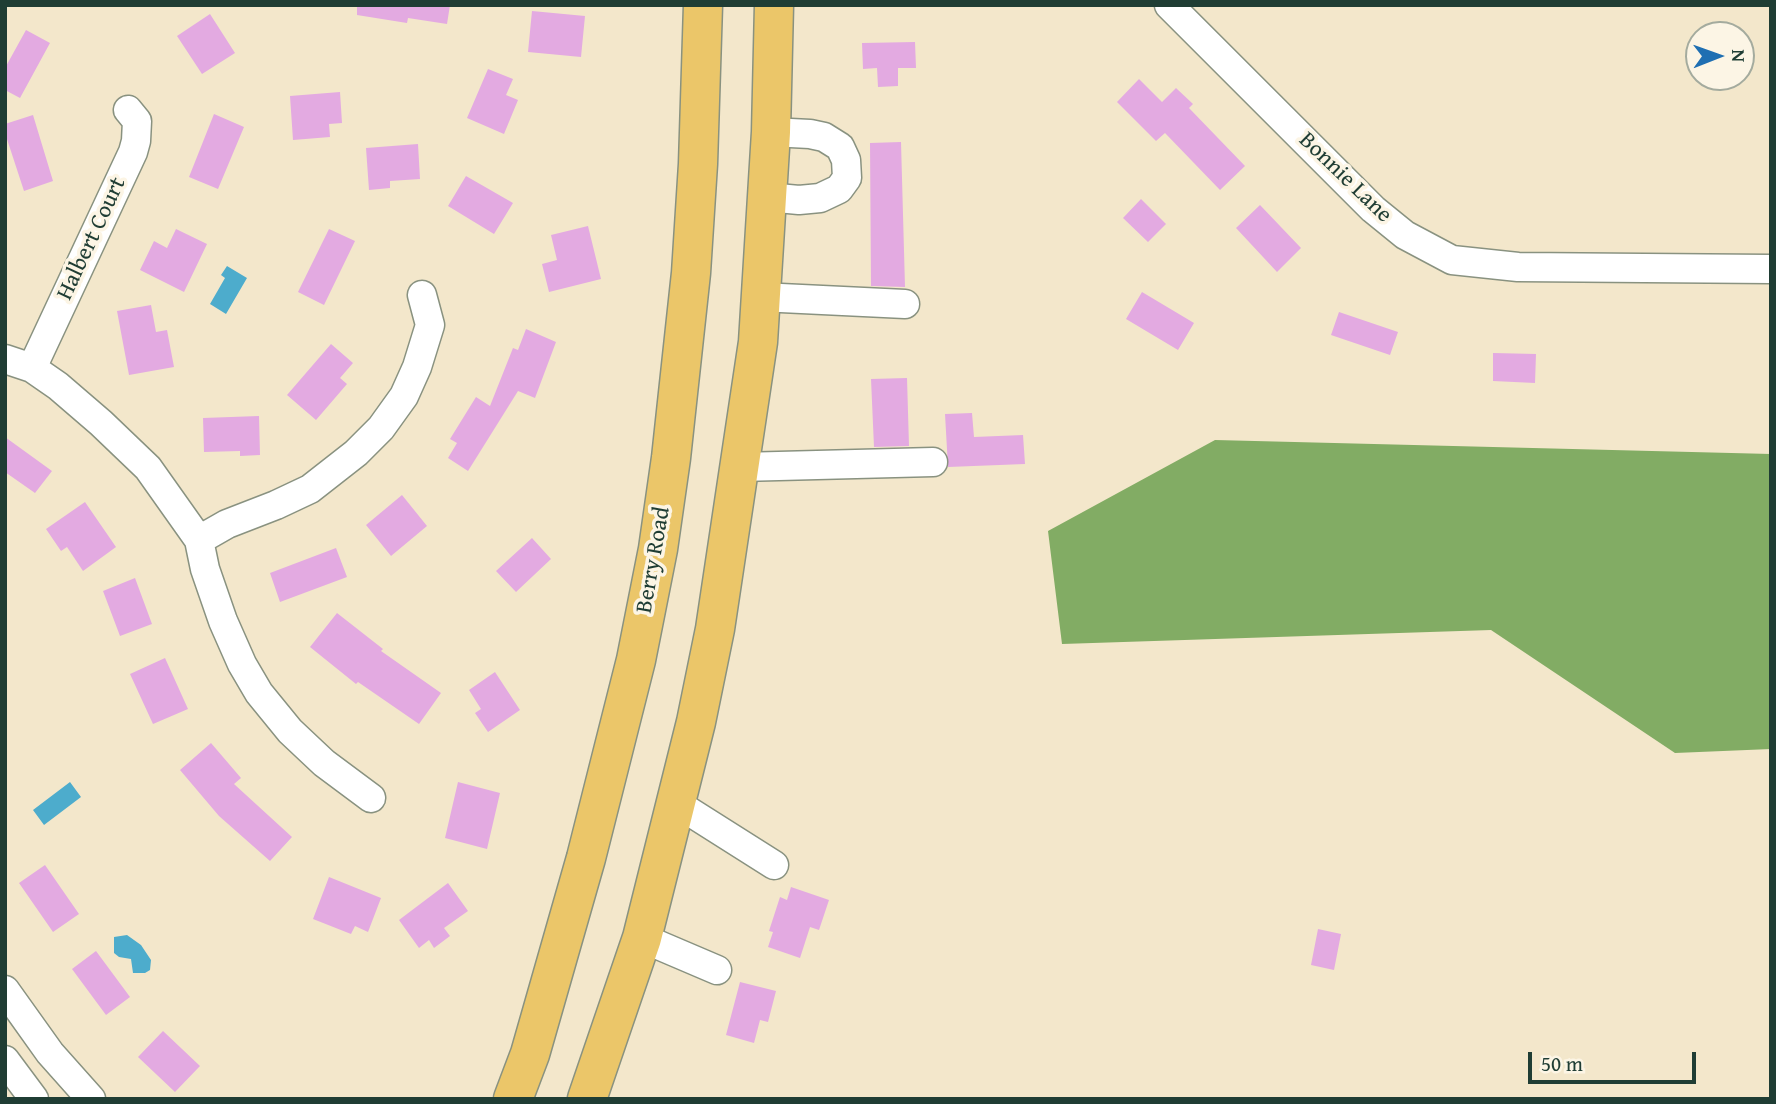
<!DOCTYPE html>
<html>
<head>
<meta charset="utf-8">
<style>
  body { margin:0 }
  #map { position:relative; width:1776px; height:1104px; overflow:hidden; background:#f3e7cb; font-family:"Gentium Book Plus",serif }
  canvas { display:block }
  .frame { position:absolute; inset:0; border:7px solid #1f3d34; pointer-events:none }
  .north { position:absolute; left:1685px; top:21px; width:70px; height:70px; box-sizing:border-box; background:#fcf5e5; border:2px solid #a4ab9e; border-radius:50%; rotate:89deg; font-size:19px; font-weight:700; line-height:28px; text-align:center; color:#1f3d34 }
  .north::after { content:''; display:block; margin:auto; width:24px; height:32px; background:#1f6fb2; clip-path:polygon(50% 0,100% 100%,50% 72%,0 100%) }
  .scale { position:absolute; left:1528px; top:1052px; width:168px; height:32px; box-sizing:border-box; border:4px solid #1f3d34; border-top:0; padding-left:9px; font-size:21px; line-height:24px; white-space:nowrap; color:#1f3d34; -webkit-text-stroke:5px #fcf5e5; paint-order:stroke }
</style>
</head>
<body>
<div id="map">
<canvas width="1776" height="1104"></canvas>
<div class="frame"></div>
<div class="north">N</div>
<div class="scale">50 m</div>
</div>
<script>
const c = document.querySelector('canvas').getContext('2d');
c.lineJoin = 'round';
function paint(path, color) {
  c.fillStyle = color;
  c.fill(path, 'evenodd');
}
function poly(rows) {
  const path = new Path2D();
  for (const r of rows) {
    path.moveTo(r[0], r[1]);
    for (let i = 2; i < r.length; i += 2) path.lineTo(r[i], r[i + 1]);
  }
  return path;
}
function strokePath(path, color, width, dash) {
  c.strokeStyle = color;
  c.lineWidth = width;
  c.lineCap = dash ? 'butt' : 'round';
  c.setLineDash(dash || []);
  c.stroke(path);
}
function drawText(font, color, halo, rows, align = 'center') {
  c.font = font + ' "Gentium Book Plus",serif';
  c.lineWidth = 7;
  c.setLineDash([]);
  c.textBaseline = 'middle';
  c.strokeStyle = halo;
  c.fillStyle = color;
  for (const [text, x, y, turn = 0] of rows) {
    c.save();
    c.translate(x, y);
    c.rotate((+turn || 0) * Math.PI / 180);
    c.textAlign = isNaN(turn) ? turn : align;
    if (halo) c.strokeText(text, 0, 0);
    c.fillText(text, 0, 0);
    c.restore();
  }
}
const forest = poly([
  [1215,440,1771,454,1771,749,1675,753,1491,630,1062,644,1048,531]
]);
const water = poly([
  [227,266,247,278,226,314,210,304,225,278,221,275],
  [70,782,81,797,44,825,33,810],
  [127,935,141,945,151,960,150,970,145,973,133,973,131,959,119,957,114,953,114,937]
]);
const building = poly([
  [357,5,450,5,447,24,408,18,407,23,357,15],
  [532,11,585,16,581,57,528,52],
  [210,14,235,53,202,74,177,36],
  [26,30,50,43,20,98,5,90,5,68],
  [915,42,916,68,898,68,898,86,878,87,877,68,863,69,862,43],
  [488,69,513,79,506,95,518,100,504,134,467,118],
  [1139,79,1162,102,1176,88,1193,104,1189,108,1245,166,1220,190,1165,133,1156,141,1117,102],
  [340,92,342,123,329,124,330,137,293,140,290,96],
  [214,114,244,127,218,189,189,177],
  [33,115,53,181,24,191,5,133,5,124],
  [901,142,905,287,871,286,870,143],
  [418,144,420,179,390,181,390,188,369,190,366,148],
  [466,176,513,203,494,234,448,206],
  [1141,199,1166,224,1148,242,1123,218],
  [1260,205,1301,248,1277,272,1236,228],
  [588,226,601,279,549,292,542,264,557,260,551,235],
  [176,229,207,244,184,292,140,270,154,241,167,248],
  [329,229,355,241,324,305,298,292],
  [1142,292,1194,323,1178,350,1126,319],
  [151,305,156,332,167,330,174,367,129,375,117,311],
  [1339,312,1398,332,1390,355,1331,335],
  [526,329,556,342,535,398,518,391,468,471,448,458,457,443,450,439,476,397,490,406,513,348,518,350],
  [331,344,353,363,340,378,347,384,316,420,287,395],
  [1493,353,1536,354,1535,383,1493,381],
  [907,378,909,446,874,447,871,379],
  [972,413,974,437,1023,435,1025,464,948,467,945,414],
  [259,416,260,455,240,456,240,451,204,452,203,418],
  [5,437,52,471,35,493,5,472],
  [402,495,427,526,391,556,366,525],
  [85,502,116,547,83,571,67,547,61,551,46,529],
  [532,538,551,559,516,592,496,571],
  [336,548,347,577,280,602,270,573],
  [135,578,152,624,120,636,103,591],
  [337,613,383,649,381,651,441,693,419,724,358,682,356,684,310,647],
  [165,658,188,709,153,724,130,674],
  [495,672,520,710,488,732,475,713,481,709,469,690],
  [211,743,241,778,234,784,292,837,270,861,219,816,180,770],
  [458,782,500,793,487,849,445,838],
  [45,865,79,914,53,932,19,883],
  [329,877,381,898,368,932,355,926,351,934,313,919],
  [448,883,468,911,444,928,450,936,434,948,429,940,419,948,399,920],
  [791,887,829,900,819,930,810,927,800,958,768,947,773,932,769,931,780,897,787,900],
  [1318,929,1341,934,1334,970,1311,965],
  [96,951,130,997,106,1015,72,969],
  [740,982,776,991,768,1022,760,1020,754,1043,726,1035],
  [163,1031,200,1066,175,1092,138,1057]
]);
const minor = poly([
  [1169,5,1373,209,1405,235,1452,260,1518,267,1771,269],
  [767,197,799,200,820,198,839,189,847,178,846,160,840,147,824,137,810,134,771,132],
  [760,297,905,304],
  [5,359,32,368,58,386,101,423,148,468,199,540,205,569,223,621,242,664,259,693,290,731,324,763,371,798],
  [32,368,133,152,136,141,137,121,128,110],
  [740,467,933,462],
  [199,540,227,524,276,505,310,489,356,453,381,428,404,396,417,367,430,325,422,295],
  [676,803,774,865],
  [642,938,717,970],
  [5,990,50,1053,91,1099],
  [5,1060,34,1099]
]);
const highway = poly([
  [513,1099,530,1054,586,858,636,660,658,549,671,458,691,273,698,164,703,5],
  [587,1099,642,938,696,722,715,629,758,342,771,132,774,5]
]);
const streetNames = [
  ["Bonnie Lane",1345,178,44],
  ["Halbert Court",92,239,-65],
  ["Berry Road",654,560,-80]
];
paint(forest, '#82ac64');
paint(water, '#4daccc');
paint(building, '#e3aae1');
strokePath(minor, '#899280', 31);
strokePath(highway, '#899280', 41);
strokePath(minor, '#fff', 28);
strokePath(highway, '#ebc669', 38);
drawText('23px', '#1f3d34', '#fcf5e5', streetNames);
</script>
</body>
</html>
